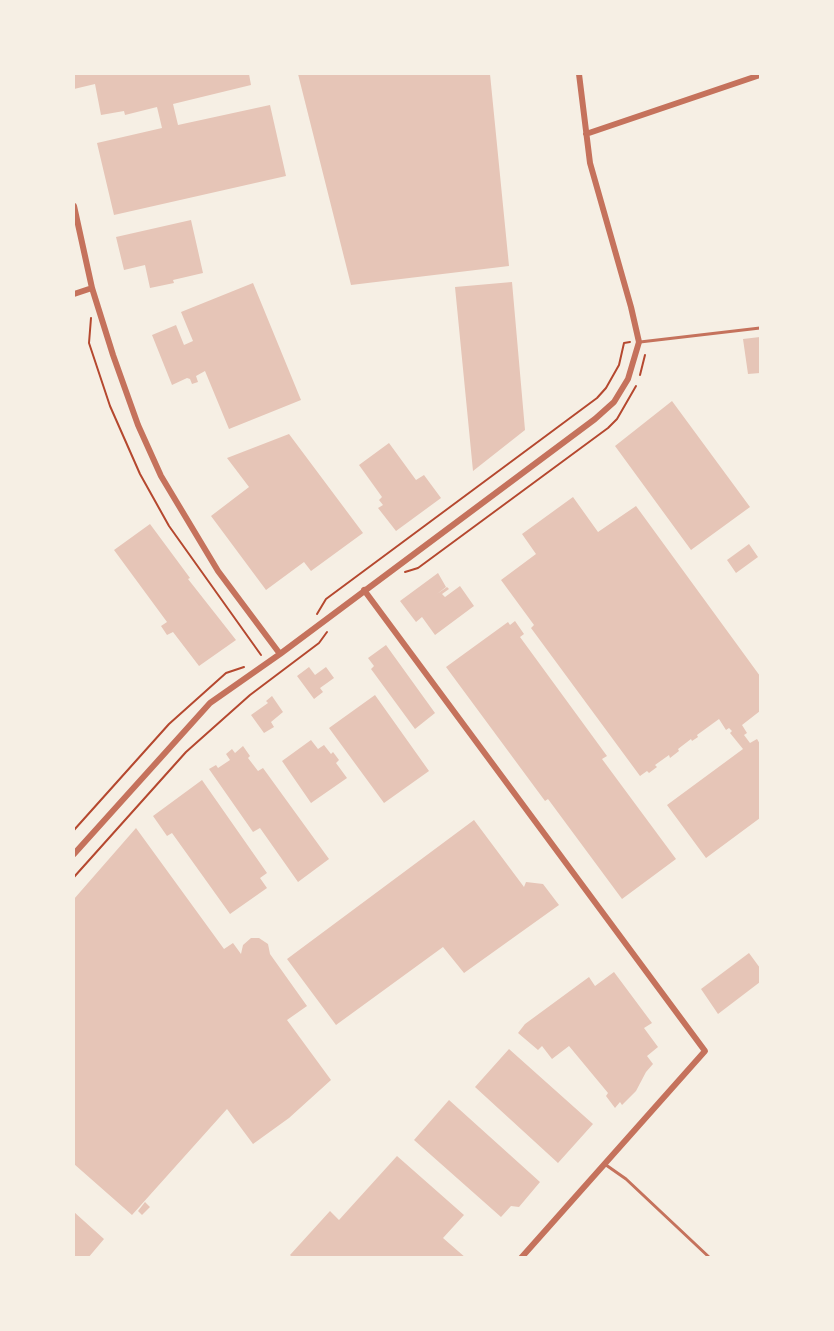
<!DOCTYPE html>
<html>
<head>
<meta charset="utf-8">
<style>
  body { margin:0 }
  #map { position:relative; width:834px; height:1331px; overflow:hidden; background:#f6efe4; font-family:"Noto Serif",serif }
  canvas { display:block }
  .frame { position:absolute; inset:0; border:75px solid #f6efe4; pointer-events:none }
</style>
</head>
<body>
<div id="map">
<canvas width="834" height="1331"></canvas>
<div class="frame"></div>
</div>
<script>
const c = document.querySelector('canvas').getContext('2d');
c.lineJoin = 'round';
function paint(path, color) {
  c.fillStyle = color;
  c.fill(path, 'evenodd');
}
function poly(rows) {
  const path = new Path2D();
  for (const r of rows) {
    path.moveTo(r[0], r[1]);
    for (let i = 2; i < r.length; i += 2) path.lineTo(r[i], r[i + 1]);
  }
  return path;
}
function strokePath(path, color, width, dash) {
  c.strokeStyle = color;
  c.lineWidth = width;
  c.lineCap = dash ? 'butt' : 'round';
  c.setLineDash(dash || []);
  c.stroke(path);
}
const building = poly([
  [74,74,249,74,251,85,173,104,178,125,270,105,286,176,114,215,97,143,162,128,157,107,125,115,124,111,101,115,95,84,74,89],
  [298,74,490,74,509,266,351,285],
  [191,220,203,273,173,280,174,283,150,288,145,265,124,270,116,237],
  [512,282,525,430,473,471,455,287],
  [253,283,301,400,229,429,205,371,196,376,198,382,192,384,190,379,187,378,172,385,152,335,176,325,184,345,193,341,181,312],
  [760,337,760,373,748,374,743,339],
  [672,401,750,507,691,550,615,446],
  [289,434,363,533,311,571,304,562,266,590,211,516,249,487,227,458],
  [389,443,416,480,424,475,441,498,396,531,378,508,383,505,379,500,382,497,359,465],
  [573,497,598,532,636,506,760,676,760,711,742,725,747,733,744,735,750,743,757,739,760,744,760,818,706,858,667,805,743,749,730,733,732,731,729,728,726,730,719,719,697,735,698,737,692,741,691,739,678,749,679,751,670,758,669,755,655,765,657,767,649,773,647,771,640,776,531,628,534,625,501,580,536,554,522,534],
  [150,524,190,578,188,579,236,640,199,666,173,632,167,635,161,626,167,622,114,550],
  [749,544,758,557,736,573,727,560],
  [438,573,446,587,437,594,447,587,449,589,442,594,445,597,460,586,474,606,435,635,422,617,416,622,400,601],
  [515,621,524,634,520,637,607,756,602,759,676,859,622,899,548,799,545,801,446,667,508,622,510,625],
  [386,645,435,713,415,729,371,669,374,666,368,658],
  [309,667,315,675,326,667,334,678,320,688,323,692,314,699,297,676],
  [375,695,429,771,384,803,329,728],
  [272,696,283,712,271,722,274,727,264,733,251,715,268,703,266,701],
  [311,740,318,749,324,745,331,754,333,752,339,760,336,763,347,778,311,803,282,761],
  [243,746,250,756,248,758,258,771,263,768,329,859,298,882,260,828,253,832,209,769,216,765,218,768,230,760,226,754,232,749,235,753],
  [202,780,267,873,260,878,267,888,230,914,172,833,167,836,153,816],
  [474,820,524,887,526,882,543,884,559,905,464,973,443,947,336,1025,287,959],
  [136,828,224,949,233,943,241,954,243,945,251,938,259,938,268,944,270,954,307,1006,287,1020,331,1080,289,1118,253,1144,227,1109,132,1215,74,1164,74,899],
  [749,953,760,968,760,982,718,1014,701,989],
  [614,972,652,1023,644,1028,658,1047,647,1056,653,1064,646,1072,636,1091,622,1105,620,1102,615,1108,606,1096,608,1093,569,1046,552,1059,542,1046,538,1050,518,1033,525,1024,589,977,595,986],
  [509,1049,593,1124,558,1163,475,1087],
  [449,1100,540,1182,519,1207,511,1206,501,1217,414,1140],
  [397,1156,464,1215,443,1238,466,1258,293,1258,290,1255,330,1211,339,1220],
  [145,1202,150,1207,142,1215,138,1211],
  [74,1212,104,1239,88,1258,74,1258]
]);
const path = poly([
  [91,318,89,343,110,406,140,474,169,526,261,655],
  [640,375,645,355],
  [405,572,418,568,608,428,617,419,636,386],
  [317,614,326,599,597,398,606,388,619,365,624,343,630,342],
  [74,830,169,724,226,673,244,667],
  [74,877,186,752,250,695,319,643,327,632]
]);
const service = poly([
  [640,342,760,328],
  [606,1165,626,1179,710,1258]
]);
const minor = poly([
  [586,134,760,75],
  [74,206,92,288,113,355,138,425,161,476,218,571,280,654],
  [74,294,92,288],
  [364,590,705,1051,521,1258],
  [74,854,210,703,280,654,595,419,614,402,628,379,639,342,631,307,590,163,579,74]
]);
paint(building, '#e6c5b7');
strokePath(path, '#b5482f', 2);
strokePath(service, '#c5725c', 3);
strokePath(minor, '#c5725c', 6);
</script>
</body>
</html>
